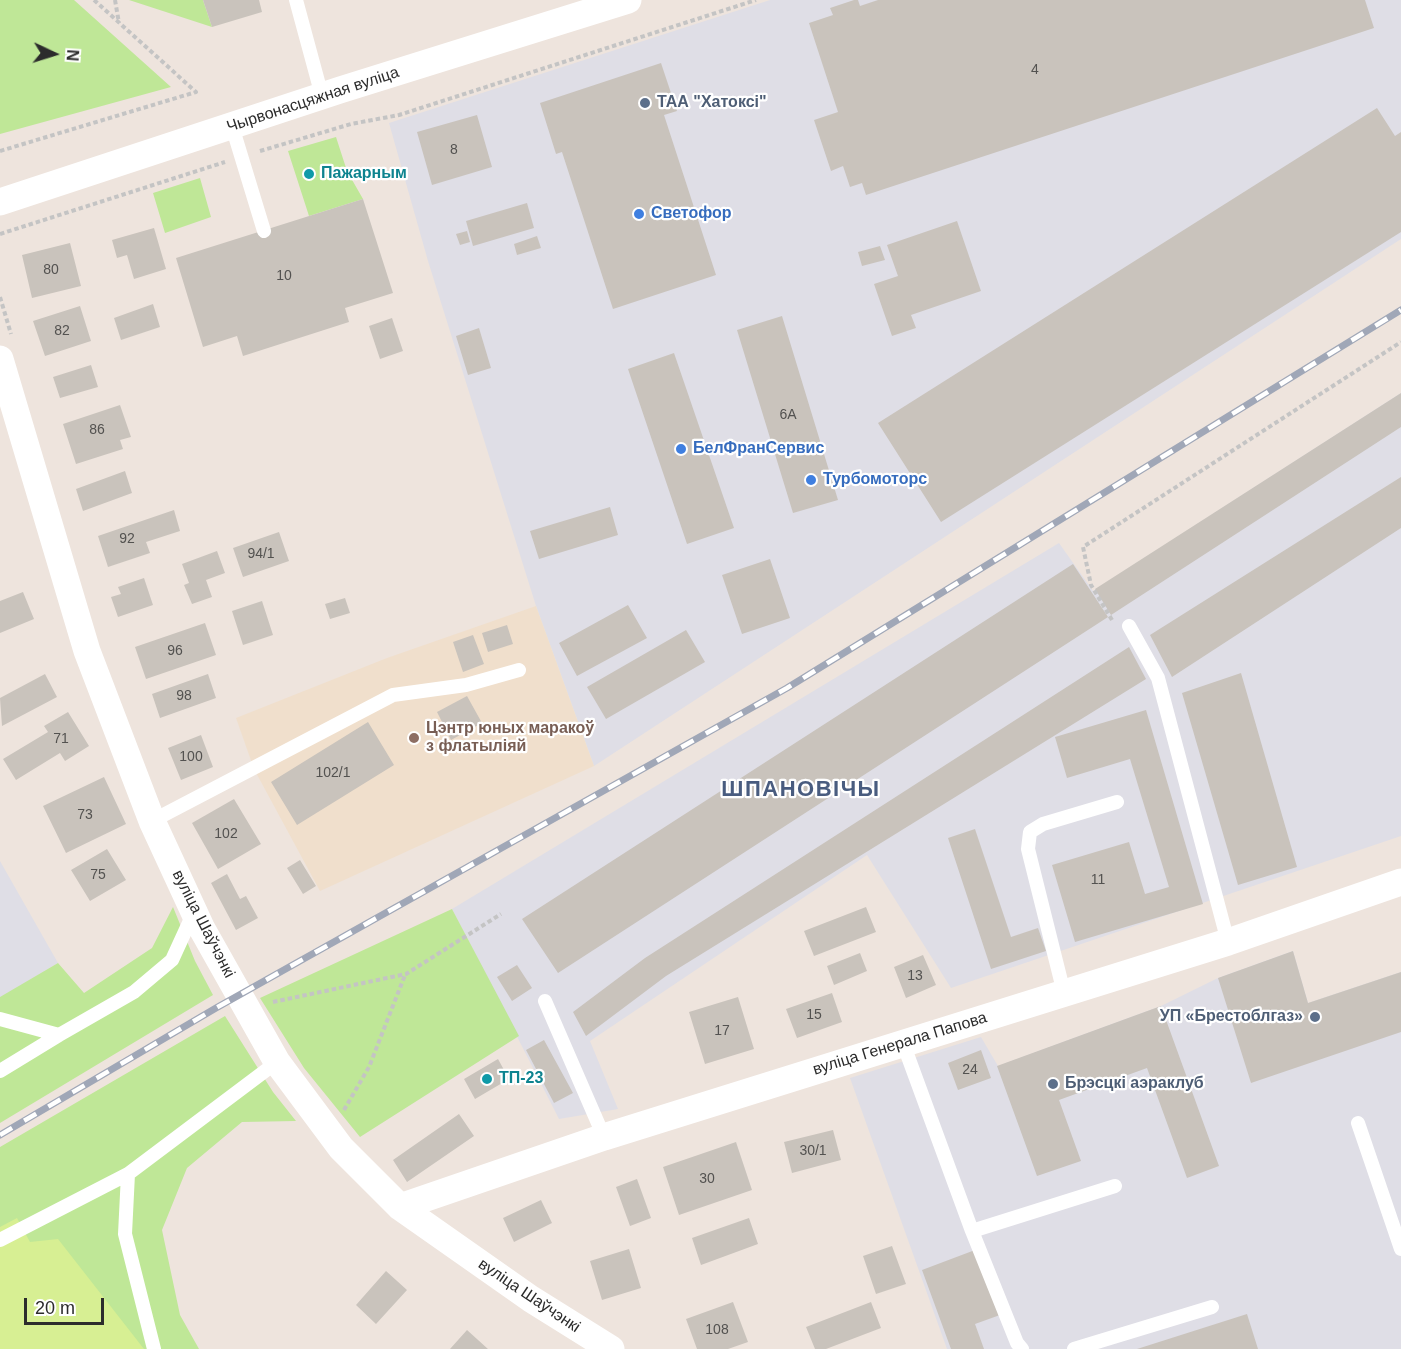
<!DOCTYPE html>
<html>
<head>
<meta charset="utf-8">
<style>
  body { margin:0 }
  #map { position:relative; width:1401px; height:1349px; overflow:hidden; background:#eee4dd; font-family:Helvetica,sans-serif }
  canvas { display:block }
  .north { position:absolute; left:24px; top:24px; width:60px; height:60px; -webkit-text-stroke:4px #fff; paint-order:stroke; rotate:94deg; font-size:16px; font-weight:700; line-height:24px; text-align:center; color:#2c2c2c }
  .north::after { content:''; display:block; margin:auto; width:21px; height:27px; background:#2c2c2c; clip-path:polygon(50% 0,100% 100%,50% 72%,0 100%) }
  .scale { position:absolute; left:24px; top:1298px; width:80px; height:27px; box-sizing:border-box; border:3px solid #2c2c2c; border-top:0; padding-left:8px; font-size:18px; line-height:21px; white-space:nowrap; color:#2c2c2c; -webkit-text-stroke:4px #fff; paint-order:stroke }
</style>
</head>
<body>
<div id="map">
<canvas width="1401" height="1349"></canvas>
<div class="north">N</div>
<div class="scale">20 m</div>
</div>
<script>
const c = document.querySelector('canvas').getContext('2d');
c.lineJoin = 'round';
function paint(path, color) {
  c.fillStyle = color;
  c.fill(path, 'evenodd');
}
function poly(rows) {
  const path = new Path2D();
  for (const r of rows) {
    path.moveTo(r[0], r[1]);
    for (let i = 2; i < r.length; i += 2) path.lineTo(r[i], r[i + 1]);
  }
  return path;
}
function strokePath(path, color, width, dash) {
  c.strokeStyle = color;
  c.lineWidth = width;
  c.lineCap = dash ? 'butt' : 'round';
  c.setLineDash(dash || []);
  c.stroke(path);
}
function drawText(font, color, halo, rows, align = 'center') {
  c.font = font + ' Helvetica,sans-serif';
  c.lineWidth = 4.5;
  c.setLineDash([]);
  c.textBaseline = 'middle';
  c.strokeStyle = halo;
  c.fillStyle = color;
  for (const [text, x, y, turn = 0] of rows) {
    c.save();
    c.translate(x, y);
    c.rotate((+turn || 0) * Math.PI / 180);
    c.textAlign = isNaN(turn) ? turn : align;
    if (halo) c.strokeText(text, 0, 0);
    c.fillText(text, 0, 0);
    c.restore();
  }
}
const industrial = poly([
  [770,0,1401,0,1401,239,594,766,536,606,428,261,389,123],
  [1401,393,1401,836,951,988,867,855,590,1041,618,1109,559,1119,452,909,1059,543,1093,591],
  [0,861,58,963,0,998],
  [1293,951,1308,1003,1401,972,1401,1349,947,1349,850,1078,981,1037,998,1066,1161,1006,1218,978]
]);
const education = poly([
  [536,606,594,766,320,891,254,769,236,718,387,658]
]);
const green = poly([
  [0,0,74,0,171,87,0,134],
  [129,0,203,0,212,27],
  [336,137,347,171,363,199,309,216,288,151],
  [200,178,211,217,165,233,153,193],
  [173,907,195,961,213,995,0,1123,0,997,58,963,84,993,152,948],
  [452,909,519,1036,360,1137,304,1068,260,998],
  [225,1016,273,1092,296,1121,242,1122,187,1168,162,1230,180,1315,199,1349,0,1349,0,1147]
]);
const pitch = poly([
  [17,1218,30,1242,58,1239,144,1349,0,1349,0,1227]
]);
const building = poly([
  [203,0,259,0,262,12,212,27],
  [854,0,858,0,860,6,878,0,1365,0,1374,28,866,195,862,183,850,187,843,166,831,171,814,120,838,112,809,23,833,15,830,8],
  [661,63,677,111,664,115,716,275,613,309,562,152,556,154,540,103],
  [1377,108,1395,136,1401,132,1401,232,941,522,878,423],
  [477,115,492,167,432,185,417,132],
  [363,199,393,293,345,308,349,322,243,356,237,336,203,347,176,258],
  [527,203,534,228,473,246,466,221],
  [957,221,981,291,911,315,916,328,892,336,874,284,898,276,887,245],
  [154,228,166,269,134,279,127,255,117,258,112,240],
  [467,231,470,242,460,245,456,234],
  [537,236,541,248,517,255,514,244],
  [70,243,81,286,32,298,22,255],
  [880,246,885,260,862,266,858,252],
  [153,304,160,327,121,340,114,318],
  [80,306,91,341,45,356,33,321],
  [782,316,838,500,793,513,737,330],
  [392,318,403,351,380,359,369,326],
  [479,328,491,368,468,375,456,336],
  [674,353,734,528,687,544,628,369],
  [91,365,98,387,60,398,53,377],
  [1401,393,1401,427,1111,615,1095,589],
  [120,405,131,437,120,440,123,449,76,464,63,424],
  [125,471,132,493,83,511,76,489],
  [1401,477,1401,528,1172,677,1150,635],
  [610,507,618,535,539,559,530,531],
  [174,510,180,531,146,542,150,553,108,567,98,536],
  [279,532,289,561,243,577,233,548],
  [217,551,225,573,206,580,212,597,192,604,184,585,189,583,182,564],
  [770,559,790,618,742,634,722,575],
  [1073,564,1108,617,558,973,522,919],
  [144,578,153,605,118,617,111,597,121,594,118,587],
  [23,592,34,619,0,633,0,601],
  [345,598,350,613,330,619,325,604],
  [262,601,273,635,243,645,232,611],
  [628,605,647,638,577,676,559,643],
  [205,623,216,655,146,679,135,647],
  [507,625,513,644,488,652,482,633],
  [686,630,705,662,606,719,587,687],
  [473,635,484,664,463,672,453,642],
  [1129,647,1146,679,666,976,586,1036,573,1012,645,958],
  [1241,673,1297,867,1238,885,1182,693],
  [45,674,57,697,2,726,0,698],
  [208,674,216,698,160,718,152,694],
  [467,696,482,723,451,740,437,712],
  [1146,710,1203,904,1075,942,1052,865,1129,842,1145,894,1169,887,1130,759,1067,778,1055,737],
  [68,712,89,746,65,761,60,753,16,780,3,759,48,732,44,726],
  [368,722,394,765,297,825,271,782],
  [201,735,213,767,181,780,168,748],
  [104,777,126,824,66,853,43,806],
  [234,799,261,844,218,869,192,823],
  [975,829,1011,937,1038,928,1046,951,991,969,948,838],
  [107,849,126,880,90,901,71,870],
  [300,860,316,886,303,894,287,868],
  [227,874,240,899,246,896,258,918,236,930,211,883],
  [866,907,876,932,814,956,804,931],
  [1293,951,1308,1003,1401,972,1401,1032,1251,1083,1218,978],
  [860,953,867,971,834,985,827,966],
  [923,955,936,985,906,998,894,967],
  [517,965,532,988,512,1001,497,977],
  [832,993,842,1022,797,1038,786,1009],
  [738,997,754,1049,705,1064,689,1012],
  [1161,1006,1219,1166,1187,1178,1147,1068,1059,1100,1081,1161,1037,1176,997,1066],
  [544,1040,573,1093,554,1103,526,1050],
  [981,1050,991,1078,958,1090,948,1063],
  [498,1059,509,1079,475,1099,464,1079],
  [459,1114,474,1136,407,1182,393,1160],
  [833,1130,841,1160,792,1173,784,1142],
  [736,1142,752,1190,679,1215,663,1167],
  [637,1179,651,1218,630,1226,616,1187],
  [541,1200,552,1223,514,1242,503,1218],
  [749,1218,758,1244,701,1265,692,1238],
  [892,1246,906,1284,876,1294,863,1256],
  [629,1249,641,1288,602,1300,590,1261],
  [975,1250,1000,1315,975,1324,984,1349,951,1349,922,1270],
  [386,1271,407,1290,376,1324,356,1305],
  [733,1302,748,1342,728,1349,697,1349,686,1319],
  [871,1302,881,1328,826,1349,815,1349,806,1327],
  [1247,1314,1258,1349,1137,1349],
  [467,1330,488,1349,450,1349]
]);
const path = poly([
  [115,0,119,23],
  [0,151,196,92,94,0],
  [260,151,351,124,399,115,756,0],
  [0,234,225,162],
  [0,297,11,334],
  [1112,620,1091,585,1083,547,1401,342],
  [273,1002,406,974,501,914],
  [344,1110,369,1067,405,975]
]);
const service = poly([
  [296,0,322,96],
  [232,126,264,231],
  [1129,626,1158,678,1228,942],
  [152,821,393,695,466,685,519,670],
  [1064,993,1028,849,1030,832,1043,824,1117,802],
  [545,1001,604,1137],
  [0,1019,59,1035,134,992,172,960,194,912],
  [903,1043,972,1231,1017,1343,1022,1349],
  [0,1071,59,1035],
  [1358,1123,1401,1249],
  [972,1231,1115,1186],
  [0,1240,128,1174],
  [154,1349,125,1234,128,1174,277,1062],
  [1074,1349,1212,1307]
]);
const minor = poly([
  [0,202,340,90,628,0],
  [0,359,87,651,152,821,201,927,277,1062,341,1148,400,1207,531,1299,611,1349],
  [400,1207,604,1137,1228,942,1401,882]
]);
const rail = poly([
  [0,1135,216,1008,787,688,1401,310]
]);
const markers = [
  [645,103,6,"#5c6f8a"],
  [309,174,6,"#0f9aa8"],
  [639,214,6,"#3f7fe0"],
  [681,449,6,"#3f7fe0"],
  [811,480,6,"#3f7fe0"],
  [414,738,6,"#8d6e63"],
  [1315,1017,6,"#5c6f8a"],
  [487,1079,6,"#0f9aa8"],
  [1053,1084,6,"#5c6f8a"]
];
const numberNames = [
  ["4",1035,70],
  ["8",454,150],
  ["80",51,270],
  ["10",284,276],
  ["82",62,331],
  ["6А",788,415],
  ["86",97,430],
  ["92",127,539],
  ["94/1",261,554],
  ["96",175,651],
  ["98",184,696],
  ["71",61,739],
  ["100",191,757],
  ["102/1",333,773],
  ["73",85,815],
  ["102",226,834],
  ["75",98,875],
  ["11",1098,880],
  ["13",915,976],
  ["15",814,1015],
  ["17",722,1031],
  ["24",970,1070],
  ["30/1",813,1151],
  ["30",707,1179],
  ["108",717,1330]
];
const streetNames = [
  ["Чырвонасцяжная вуліца",313,100,-18],
  ["вуліца Шаўчэнкі",203,924,63],
  ["вуліца Генерала Папова",900,1044,-17],
  ["вуліца Шаўчэнкі",529,1296,34]
];
const serviceNames = [
  ["ТАА \"Хатоксі\"",657,103],
  ["УП «Брестоблгаз»",1303,1017,"right"],
  ["Брэсцкі аэраклуб",1065,1084]
];
const cultureNames = [
  ["Пажарным",321,174],
  ["ТП-23",499,1079]
];
const shopNames = [
  ["Светофор",651,214],
  ["БелФранСервис",693,449],
  ["Турбомоторс",823,480]
];
const educationNames = [
  ["Цэнтр юных маракоў",426,729],
  ["з флатыліяй",426,747]
];
const districtNames = [
  ["ШПАНОВІЧЫ",801,790]
];
paint(industrial, '#dfdee6');
paint(education, '#f0dfcc');
paint(green, '#bfe797');
paint(pitch, '#d7ef93');
paint(building, '#c9c3bc');
strokePath(path, '#c4c4c4', 4, [4.5, 3]);
strokePath(service, '#fff', 14);
strokePath(minor, '#fff', 27);
strokePath(rail, '#a0a7b7', 7);
strokePath(rail, '#fff', 4.5, [14]);
for (const [x, y, r, color] of markers) {
  const dot = new Path2D();
  dot.arc(x, y, r, 0, 2 * Math.PI);
  c.fillStyle = color;
  c.fill(dot);
  strokePath(dot, '#fff', 2);
}
drawText('14px', '#535250', null, numberNames);
drawText('16px', '#2c2c2c', '#fff', streetNames);
drawText('bold 16px', '#4e5e75', '#fff', serviceNames, 'left');
drawText('bold 16px', '#0d838f', '#fff', cultureNames, 'left');
drawText('bold 16px', '#366cbe', '#fff', shopNames, 'left');
drawText('bold 16px', '#785e54', '#fff', educationNames, 'left');
c.letterSpacing = '1.5px';
drawText('bold 22px', '#495c7f', '#fff', districtNames);
c.letterSpacing = '0px';
</script>
</body>
</html>
